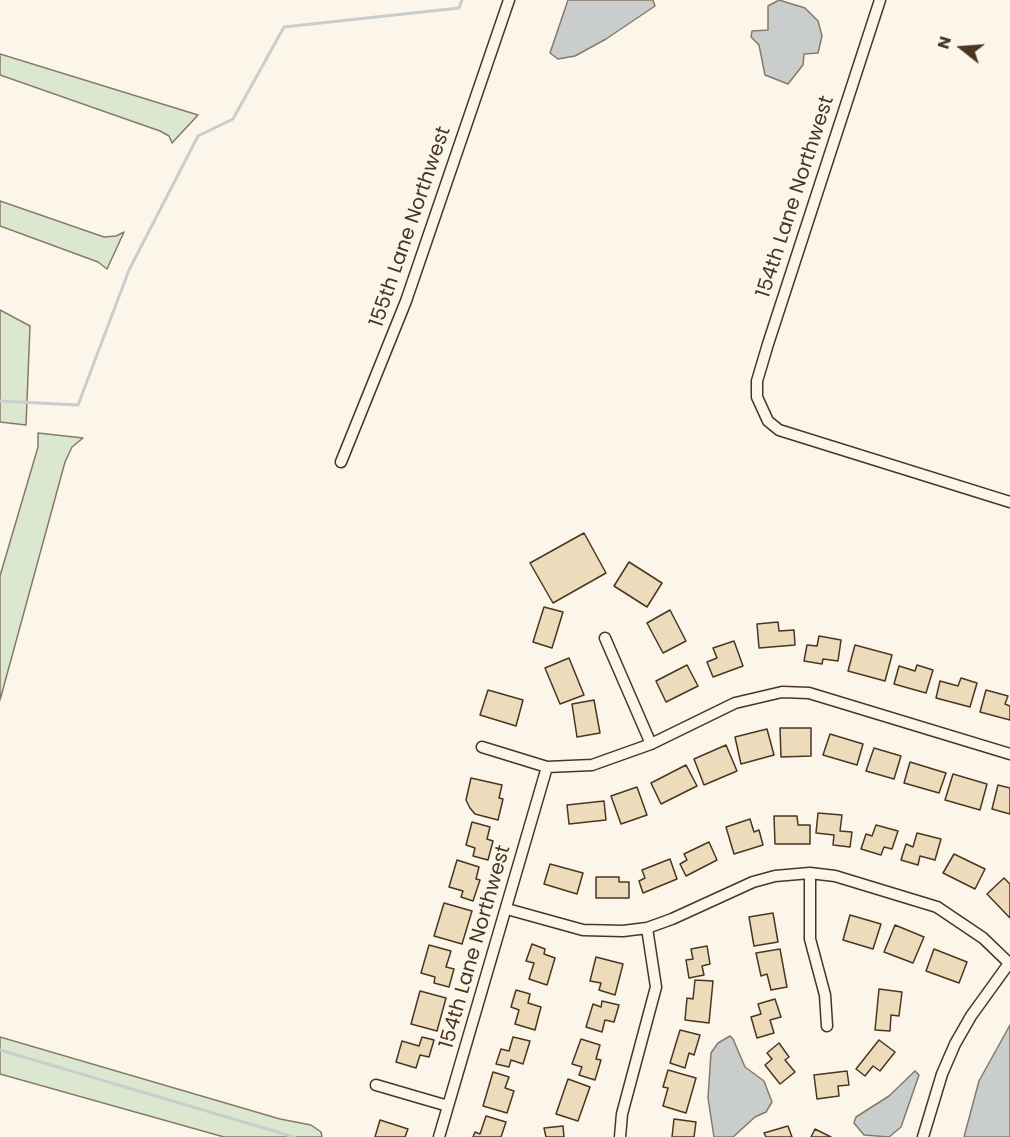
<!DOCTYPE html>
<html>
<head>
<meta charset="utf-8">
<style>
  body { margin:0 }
  #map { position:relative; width:1010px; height:1137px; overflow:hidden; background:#fbf6e9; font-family:Poppins,sans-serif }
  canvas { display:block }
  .north { position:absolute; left:932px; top:18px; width:60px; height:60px; -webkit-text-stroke:4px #fbf6e9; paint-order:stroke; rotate:287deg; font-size:16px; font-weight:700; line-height:24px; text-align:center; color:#4a3520 }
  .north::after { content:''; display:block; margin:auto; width:21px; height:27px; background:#4a3520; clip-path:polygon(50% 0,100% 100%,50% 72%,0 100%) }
</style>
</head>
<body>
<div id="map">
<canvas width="1010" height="1137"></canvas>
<div class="north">N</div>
</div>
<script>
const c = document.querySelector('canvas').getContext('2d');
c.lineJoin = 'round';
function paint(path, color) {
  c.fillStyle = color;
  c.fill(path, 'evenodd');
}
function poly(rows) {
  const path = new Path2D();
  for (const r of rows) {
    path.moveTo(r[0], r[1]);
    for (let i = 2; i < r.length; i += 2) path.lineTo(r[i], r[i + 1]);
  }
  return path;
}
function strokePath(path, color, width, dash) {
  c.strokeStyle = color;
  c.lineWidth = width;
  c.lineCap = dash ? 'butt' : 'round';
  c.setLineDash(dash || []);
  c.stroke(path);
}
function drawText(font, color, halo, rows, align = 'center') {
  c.font = font + ' Poppins,sans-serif';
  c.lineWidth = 4.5;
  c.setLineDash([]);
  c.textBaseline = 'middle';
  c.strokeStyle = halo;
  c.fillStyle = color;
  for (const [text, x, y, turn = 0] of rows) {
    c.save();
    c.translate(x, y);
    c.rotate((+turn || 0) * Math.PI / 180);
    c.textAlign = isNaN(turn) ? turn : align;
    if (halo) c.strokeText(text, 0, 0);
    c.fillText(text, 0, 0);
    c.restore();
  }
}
const green = poly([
  [0,54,198,115,172,143,169,136,160,131,0,75,0,54],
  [0,201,104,237,116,236,124,232,107,269,98,262,0,226,0,201],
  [0,310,30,326,26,425,0,422,0,310],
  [38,433,83,438,72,447,65,462,0,700,0,576,38,447,38,433],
  [0,1037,280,1119,311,1125,321,1132,322,1137,224,1137,0,1074,0,1037]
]);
const water = poly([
  [568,0,653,0,655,6,606,39,575,56,558,59,550,53,568,0],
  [779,0,805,8,818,21,822,36,818,53,804,54,803,65,788,84,765,75,759,45,751,37,752,31,768,30,768,6,779,0],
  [1010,1025,1010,1137,964,1137,979,1081,1010,1025],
  [730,1036,733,1039,745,1067,764,1081,772,1102,766,1112,755,1117,733,1137,714,1137,708,1098,711,1053,718,1043,730,1036],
  [915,1071,919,1075,901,1127,889,1137,864,1135,854,1123,856,1117,889,1096,915,1071]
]);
const stream = poly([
  [0,401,78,405,129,270,198,136,233,119,284,27,459,8,462,0],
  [0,1050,294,1137]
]);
const building = poly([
  [584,533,606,573,553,603,530,563,584,533],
  [629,562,662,583,647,607,614,586,629,562],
  [544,607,563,612,552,648,533,642,544,607],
  [670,610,686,641,663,653,647,623,670,610],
  [778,622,779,631,794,630,795,645,759,648,757,624,778,622],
  [819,636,841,640,838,661,823,659,822,664,804,661,807,645,817,646,819,636],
  [734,641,743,666,713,677,707,662,717,658,713,648,734,641],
  [855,645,892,655,885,681,848,671,855,645],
  [569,658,584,695,560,704,545,668,569,658],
  [687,665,698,686,666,702,656,681,687,665],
  [917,665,933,670,926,693,894,684,899,666,915,671,917,665],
  [961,678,977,683,970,707,936,698,940,681,958,686,961,678],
  [488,690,523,700,516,726,480,715,488,690],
  [986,690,1008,696,1005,704,1010,706,1010,720,980,712,986,690],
  [594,700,600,733,577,737,572,704,594,700],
  [780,728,811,728,811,756,781,757,780,728],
  [767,729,774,755,741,764,735,737,767,729],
  [830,734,863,744,857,765,823,755,830,734],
  [726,745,737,771,704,785,694,759,726,745],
  [874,748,901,756,894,779,866,771,874,748],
  [910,762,946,773,939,793,904,783,910,762],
  [686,765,697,786,661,804,651,783,686,765],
  [953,774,987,784,980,810,945,800,953,774],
  [471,778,502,785,499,798,503,799,498,820,475,814,470,808,466,800,471,778],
  [998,785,1010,788,1010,814,992,809,998,785],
  [637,787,647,815,621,824,611,796,637,787],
  [604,801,606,820,569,824,567,805,604,801],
  [818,813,842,815,840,831,852,832,850,847,833,845,834,835,816,833,818,813],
  [774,816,797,816,798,825,810,825,810,844,775,844,774,816],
  [750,819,754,832,759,830,763,845,734,854,726,827,750,819],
  [472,822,490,827,487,839,493,841,488,860,473,856,475,848,466,845,472,822],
  [876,825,898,831,892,849,884,847,881,855,861,849,866,834,872,836,876,825],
  [917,833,941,839,935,860,920,856,918,865,901,860,906,844,913,847,917,833],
  [709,842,717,860,686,876,680,864,687,860,684,854,709,842],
  [954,854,985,869,975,889,943,873,954,854],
  [670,859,677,879,643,893,639,881,645,878,642,870,670,859],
  [457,860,479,867,476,879,480,880,473,901,461,897,463,891,449,887,457,860],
  [550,864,583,873,577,894,544,884,550,864],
  [596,877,619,877,619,882,629,882,629,898,596,898,596,877],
  [1004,878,1010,884,1010,918,987,894,1004,878],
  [444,903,472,911,462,944,434,936,444,903],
  [773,913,778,942,754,946,749,917,773,913],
  [850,915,881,924,873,949,843,940,850,915],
  [895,925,924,937,913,963,884,952,895,925],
  [532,944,545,949,544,954,555,958,547,985,529,979,534,963,526,961,532,944],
  [429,945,451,951,446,967,454,969,449,987,434,983,435,977,421,973,429,945],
  [707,946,710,964,702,966,704,975,689,978,686,960,693,959,691,949,707,946],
  [780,949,787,987,771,990,767,974,761,976,756,953,780,949],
  [934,949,967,962,959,983,926,971,934,949],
  [596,957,623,964,615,995,599,990,601,983,590,981,596,957],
  [695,980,713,981,709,1023,685,1020,687,998,693,999,695,980],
  [879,989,902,992,899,1016,891,1015,890,1031,875,1030,879,989],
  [516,990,530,994,528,1003,541,1007,535,1030,515,1024,519,1010,511,1007,516,990],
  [420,991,446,998,437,1031,411,1024,420,991],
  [775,999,781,1017,770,1020,774,1033,757,1038,751,1017,761,1014,758,1004,775,999],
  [602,1001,619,1005,614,1022,605,1020,602,1032,586,1027,593,1004,601,1007,602,1001],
  [680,1030,700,1035,694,1055,689,1053,685,1068,670,1063,680,1030],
  [422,1037,434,1040,429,1057,420,1055,416,1068,396,1062,402,1041,419,1046,422,1037],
  [513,1037,530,1041,523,1064,511,1060,509,1067,496,1064,501,1049,509,1051,513,1037],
  [581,1039,600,1045,596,1059,601,1060,595,1080,579,1075,582,1067,572,1064,581,1039],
  [879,1040,895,1052,880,1071,873,1066,865,1076,856,1069,879,1040],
  [779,1043,789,1057,785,1060,795,1072,780,1084,765,1065,772,1059,767,1053,779,1043],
  [668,1070,696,1078,686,1113,663,1106,668,1088,663,1087,668,1070],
  [847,1071,849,1085,838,1086,839,1096,817,1099,814,1075,847,1071],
  [493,1072,509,1077,505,1088,514,1091,507,1113,483,1106,493,1072],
  [568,1079,590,1087,578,1121,556,1114,568,1079],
  [486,1116,506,1122,501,1137,473,1137,475,1132,480,1134,486,1116],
  [674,1119,696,1122,694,1137,672,1137,674,1119],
  [380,1120,408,1129,405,1137,375,1137,380,1120],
  [563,1126,564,1137,546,1137,544,1128,563,1126],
  [788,1126,792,1137,766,1137,764,1133,788,1126],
  [815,1129,831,1137,811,1137,815,1129]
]);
const street = poly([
  [880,0,768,344,757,381,757,397,768,421,779,430,1010,502],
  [341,462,406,301,509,0],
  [605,638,651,744],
  [482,747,547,767,592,765,651,744,735,703,782,692,809,693,1010,754],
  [810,873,810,939,825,995,827,1026],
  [507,909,583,930,623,931,647,928,672,919,753,882,775,876,810,873,835,876,937,907,983,938,1009,963],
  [376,1085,448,1106],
  [439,1137,547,767],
  [620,1137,622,1114,656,987,647,928],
  [923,1137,942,1074,955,1044,971,1016,1010,962]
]);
const streetNames = [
  ["154th Lane Northwest",796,197,-72],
  ["155th Lane Northwest",411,227,-71],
  ["154th Lane Northwest",476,947,-74]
];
paint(green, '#dce7d0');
strokePath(green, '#887966', 1.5);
paint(water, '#c9cecd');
strokePath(water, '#887966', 1.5);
strokePath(stream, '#c9cecd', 3);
paint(building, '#ecdcbc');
strokePath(building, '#4a3520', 1.5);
strokePath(street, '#4a3520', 13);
strokePath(street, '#fbf6e9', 10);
drawText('20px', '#4a3520', '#fbf6e9', streetNames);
</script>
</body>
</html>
